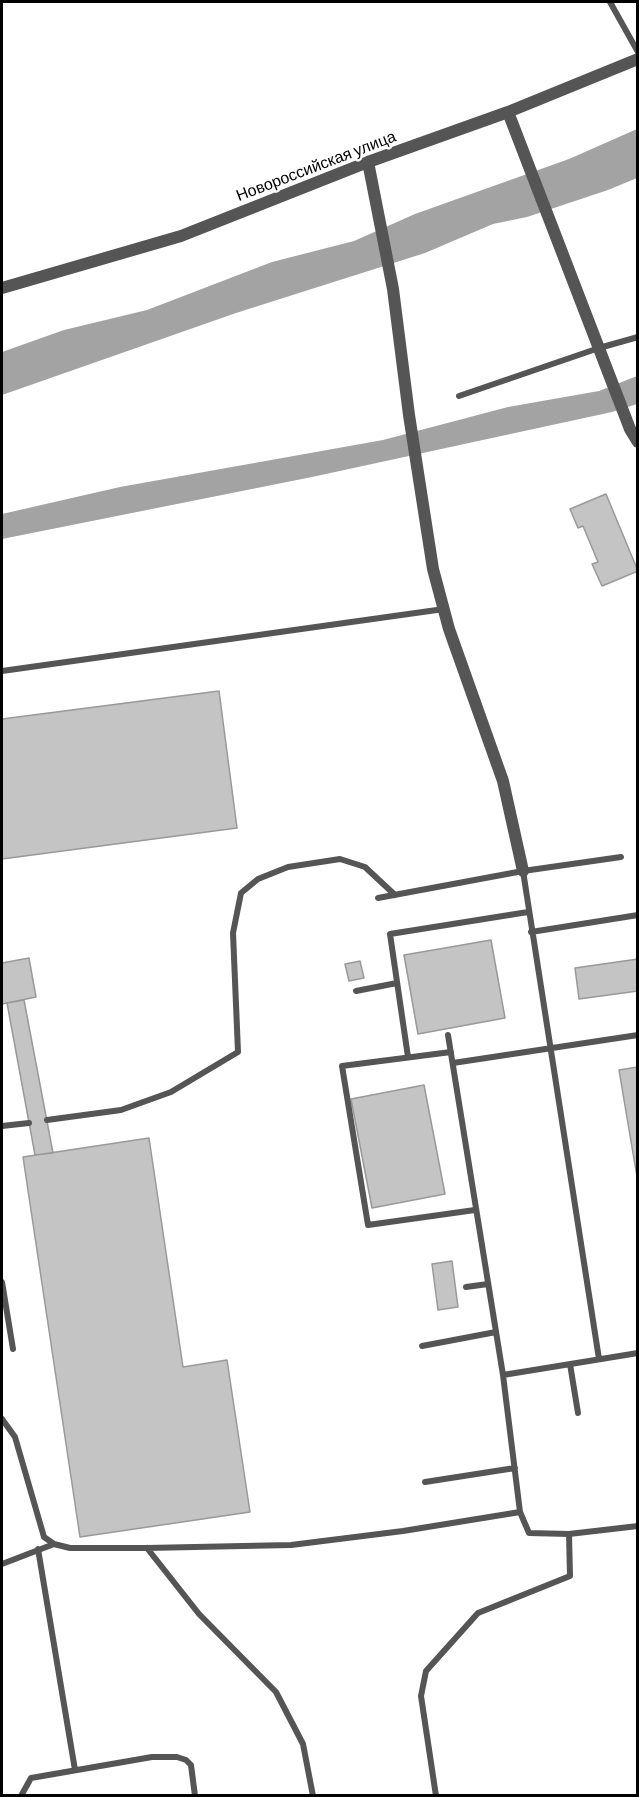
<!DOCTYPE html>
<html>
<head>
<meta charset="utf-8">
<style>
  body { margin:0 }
  #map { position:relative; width:639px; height:1797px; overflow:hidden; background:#fff; font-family:Barlow,sans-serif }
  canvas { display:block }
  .frame { position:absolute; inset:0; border:3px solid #000; pointer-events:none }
</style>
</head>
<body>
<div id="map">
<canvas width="639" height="1797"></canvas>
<div class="frame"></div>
</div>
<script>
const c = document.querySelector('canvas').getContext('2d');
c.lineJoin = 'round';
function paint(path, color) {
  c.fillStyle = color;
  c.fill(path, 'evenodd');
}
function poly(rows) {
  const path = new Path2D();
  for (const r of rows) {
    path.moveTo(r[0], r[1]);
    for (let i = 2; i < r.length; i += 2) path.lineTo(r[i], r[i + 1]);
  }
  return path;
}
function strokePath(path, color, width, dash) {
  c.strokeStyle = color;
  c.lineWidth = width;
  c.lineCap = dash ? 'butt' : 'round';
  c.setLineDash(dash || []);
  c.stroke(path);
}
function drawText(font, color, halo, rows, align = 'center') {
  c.font = font + ' Barlow,sans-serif';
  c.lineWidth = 4.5;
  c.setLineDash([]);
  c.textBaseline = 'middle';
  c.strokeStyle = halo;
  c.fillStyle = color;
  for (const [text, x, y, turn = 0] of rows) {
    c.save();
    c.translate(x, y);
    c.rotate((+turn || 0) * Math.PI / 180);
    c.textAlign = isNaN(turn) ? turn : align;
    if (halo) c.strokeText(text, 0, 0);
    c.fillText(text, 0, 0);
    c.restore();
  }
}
const water = poly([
  [637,129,637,178,608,190,527,217,493,224,425,253,236,313,2,395,2,352,64,330,147,310,272,262,354,241,415,214,569,159],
  [637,376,637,404,612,412,312,477,2,539,2,514,120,487,383,440,508,407,599,391]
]);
const building = poly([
  [606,494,638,571,602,586,592,564,598,562,583,526,578,528,570,509,606,494],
  [219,691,237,828,2,859,2,719,219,691],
  [491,940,505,1018,418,1034,404,955,491,940],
  [29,958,36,997,2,1004,2,963,29,958],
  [638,959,638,991,579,999,575,968,638,959],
  [360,961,364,978,349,981,345,964,360,961],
  [24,1000,53,1153,35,1155,7,1003,24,1000],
  [638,1067,638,1183,619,1070,638,1067],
  [424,1085,445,1194,372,1208,351,1099,424,1085],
  [149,1138,183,1367,227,1360,250,1512,80,1537,23,1157,149,1138],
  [452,1261,458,1307,438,1310,432,1264,452,1261]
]);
const lane = poly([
  [610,2,638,52],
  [459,396,599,348,638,337],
  [2,671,444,609],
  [523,871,599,1359],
  [378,898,523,871,621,857],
  [531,932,638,915],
  [356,991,397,983],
  [448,1035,503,1375,520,1512,529,1533,569,1534,638,1526],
  [451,1052,342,1066,368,1225,475,1210],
  [408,1057,390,934,528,912],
  [453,1063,638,1035],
  [47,1120,121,1110,171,1092,238,1052,233,933,241,893,258,879,288,867,340,859,365,867,395,895],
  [2,1126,29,1123],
  [2,1282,13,1349],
  [466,1287,488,1284],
  [422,1346,496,1332],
  [570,1364,578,1413],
  [503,1375,638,1353],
  [2,1419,15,1437,44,1537,54,1544,70,1548,147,1548,291,1545,403,1531,520,1512],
  [425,1482,515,1468],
  [147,1548,199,1614,276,1692,303,1744,313,1796],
  [38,1549,75,1770],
  [2,1564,54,1544],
  [21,1796,31,1778,152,1757,177,1757,186,1760,191,1765,195,1796],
  [436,1796,421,1696,426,1671,478,1613,570,1576,569,1534]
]);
const street = poly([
  [508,112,630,429,638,442],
  [368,162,393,289,409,415,433,569,449,629,503,781,523,871],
  [2,288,181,236,368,162,508,112,638,59]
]);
const streetNames = [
  ["Новороссийская улица",316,166,-21]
];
paint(water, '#a3a3a3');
paint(building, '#c4c4c4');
strokePath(building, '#999', 1.5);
strokePath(lane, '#555', 6);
strokePath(street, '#555', 12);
drawText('16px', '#000', '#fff', streetNames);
</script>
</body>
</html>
